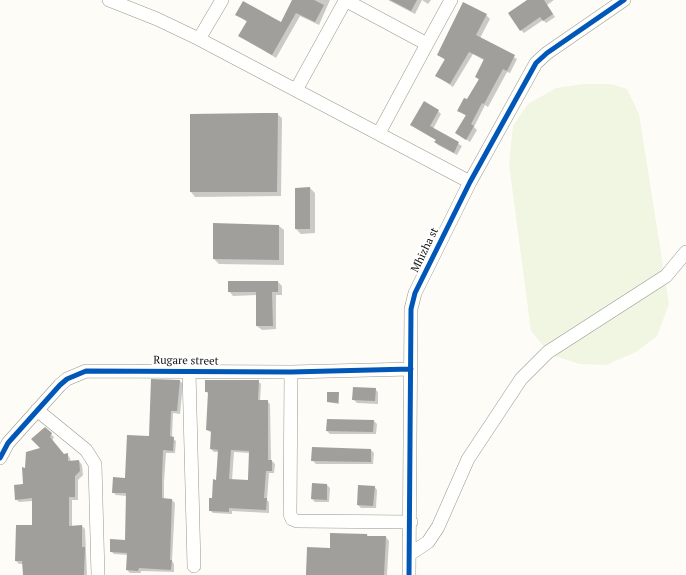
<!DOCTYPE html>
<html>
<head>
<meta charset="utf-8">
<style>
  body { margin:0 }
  canvas { display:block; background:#fdfcf7 }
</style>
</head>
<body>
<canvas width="686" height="575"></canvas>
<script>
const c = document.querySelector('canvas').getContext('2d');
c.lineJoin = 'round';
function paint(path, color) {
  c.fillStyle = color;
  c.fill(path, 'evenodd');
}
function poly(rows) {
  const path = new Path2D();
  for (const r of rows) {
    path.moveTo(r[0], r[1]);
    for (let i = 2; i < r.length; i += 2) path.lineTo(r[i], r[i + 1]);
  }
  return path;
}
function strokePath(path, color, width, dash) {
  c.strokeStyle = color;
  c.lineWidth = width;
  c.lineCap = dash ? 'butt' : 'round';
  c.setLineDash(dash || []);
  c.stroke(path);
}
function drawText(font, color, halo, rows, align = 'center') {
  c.font = font + ' "PT Serif",serif';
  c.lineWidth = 4;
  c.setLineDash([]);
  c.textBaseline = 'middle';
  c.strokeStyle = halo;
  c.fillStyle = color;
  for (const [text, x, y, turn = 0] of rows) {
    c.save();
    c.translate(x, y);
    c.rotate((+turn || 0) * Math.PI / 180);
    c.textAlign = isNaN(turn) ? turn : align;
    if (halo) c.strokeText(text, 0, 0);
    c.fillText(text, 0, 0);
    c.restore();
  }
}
const pitch = poly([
  [584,84,611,84,627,89,639,114,669,304,657,336,636,352,606,365,580,364,551,355,531,331,509,164,513,126,528,104,556,88]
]);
const shadow = poly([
  [293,0,330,0,319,25,300,16,276,58,240,36,247,22,237,14,281,23],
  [388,0,431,0,428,4,422,0,415,14],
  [529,0,554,0,547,5,555,17,546,23,543,20,524,33,521,30],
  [486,15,490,19,480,38,517,59,510,73,507,72,488,107,485,105,474,127,477,130,470,142,457,133,466,116,458,110,468,101,479,80,476,77,485,61,473,54,453,87,437,76,445,60,438,55],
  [438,111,441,114,433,129,462,146,457,155,438,145,435,142,436,140,412,125],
  [277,114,282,118,281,196,195,197,191,192,191,115],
  [310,188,315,193,315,233,301,234,296,229],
  [279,226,284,230,284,265,219,264,214,259],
  [278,282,282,286,282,295,276,295,276,329,262,330,257,326,257,295,233,296,229,291],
  [180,381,183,384,180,414,173,413,172,438,176,441,175,453,166,453,164,482,164,499,172,500,175,503,172,561,174,564,174,572,141,571,141,573,130,573,127,570,128,555,114,554,111,551,126,541,127,496,116,495,113,492,126,479],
  [258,381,261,384,260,401,267,401,270,404,271,460,275,464,274,473,269,473,267,500,269,502,269,513,232,511,232,514,213,513,210,510,217,481,219,452,214,452,211,449,212,433,207,430,209,395,206,391],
  [234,452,250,453,248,481,232,480],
  [375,389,378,392,378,404,357,403,354,400],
  [339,393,339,404,328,402],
  [374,421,377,424,376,434,330,434,327,431],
  [45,428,54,437,52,441,64,455,67,454,70,458,71,462,79,461,82,465,83,475,78,480,78,500,72,500,72,527,82,526,85,529,87,575,24,575,23,564,19,564,16,561,17,526,33,526,33,501,19,502,16,499,24,485,26,469,42,448],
  [371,450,374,453,373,464,316,464,312,460],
  [327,485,330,488,329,502,315,502,312,499],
  [374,486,377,490,376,508,361,508,358,505],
  [367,535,369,537,386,537,389,541,387,575,306,575,308,548,331,549]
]);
const building = poly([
  [292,0,314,0,324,5,315,22,296,13,272,55,238,36,247,21,235,15,243,1,281,22],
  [390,0,417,0,411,11],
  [527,0,544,0,553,14,543,21,540,17,520,31,508,13],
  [463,2,487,14,476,35,515,55,507,71,503,69,484,104,482,103,471,124,474,126,466,140,455,133,466,115,457,111,464,98,467,99,479,79,475,77,484,59,469,52,450,84,435,76,445,59,437,55],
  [424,101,439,110,430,126,459,142,454,153,434,142,436,140,410,125],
  [263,113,278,113,277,192,190,192,190,114],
  [310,187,310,229,295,229,295,188],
  [213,223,279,225,279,260,213,259],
  [228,281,278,281,278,292,272,292,273,326,256,326,256,292,228,292],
  [151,379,180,380,177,411,171,411,170,436,174,437,173,451,163,450,162,478,162,498,172,499,170,560,172,560,171,570,139,568,138,571,126,570,127,553,110,552,110,539,125,540,126,493,112,493,113,477,125,478,127,435,149,436],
  [205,380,259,380,258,400,268,400,268,460,272,460,272,471,266,471,264,498,267,498,266,510,229,508,229,512,209,511,209,498,212,498,213,479,216,480,218,450,210,449,211,431,206,430,208,392,205,392],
  [231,450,249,451,248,480,229,479],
  [353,387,376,388,375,401,352,400],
  [327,392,339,392,338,403,327,402],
  [327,419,374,420,373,432,326,431],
  [45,427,52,433,50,437,64,454,68,453,68,461,79,460,80,471,75,476,75,497,69,497,69,526,82,525,82,547,85,547,84,575,23,575,22,561,15,561,16,525,32,525,32,498,15,500,14,485,23,484,22,467,25,468,26,452,40,448,31,439],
  [312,447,371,449,371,462,311,461],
  [312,483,327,484,327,500,311,499],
  [358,485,375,486,373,506,357,505],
  [330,533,367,534,367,536,386,536,384,575,306,575,307,547,330,548]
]);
const minor = poly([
  [109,0,157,19,199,39,470,182],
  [345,0,427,44,451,0],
  [199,39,222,0],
  [296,90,345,1],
  [379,133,427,44],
  [189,372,194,566],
  [291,372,290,514,292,519,297,521,411,522],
  [37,410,86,450,95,464,98,575],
  [0,458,8,443,60,385,67,379,86,371,291,372,411,369],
  [410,554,428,542,438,527,468,459,521,379,548,352,666,276,686,252],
  [409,575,411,309,415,293,470,182,536,63,547,53,624,0]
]);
const cycleway = poly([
  [0,458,8,443,60,385,67,379,86,371,291,372,411,369],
  [409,575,411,309,415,293,470,182,536,63,547,53,624,0]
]);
const streetNames = [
  ["Mhizha st",425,250,-64],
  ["Rugare street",186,361,1]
];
paint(pitch, '#f0f6e1');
paint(shadow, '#0003');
paint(building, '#a19f9c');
strokePath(minor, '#979795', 14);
strokePath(minor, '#fffffe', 13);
strokePath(cycleway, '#0057b8', 5);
drawText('11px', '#111', '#fff', streetNames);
</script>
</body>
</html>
